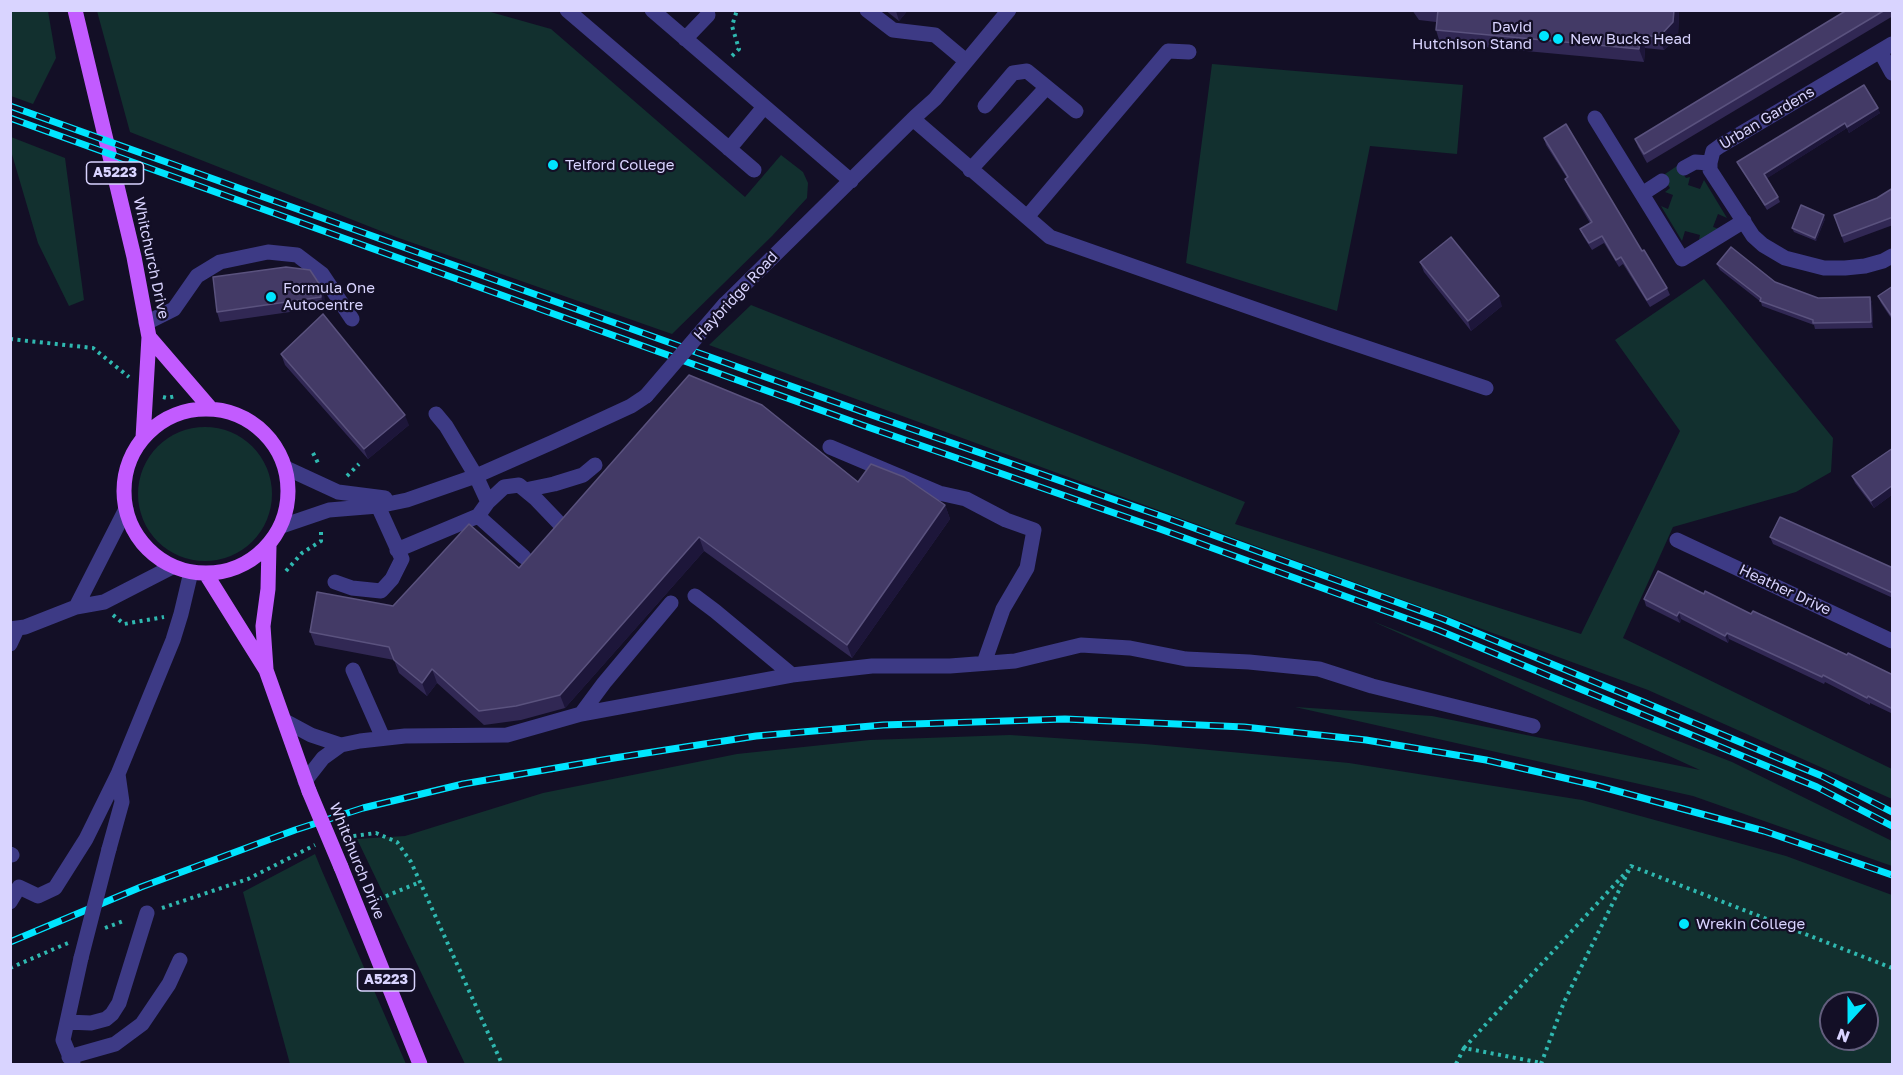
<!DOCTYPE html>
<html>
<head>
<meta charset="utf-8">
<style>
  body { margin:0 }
  #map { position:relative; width:1903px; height:1075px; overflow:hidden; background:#130f26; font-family:"Golos Text",sans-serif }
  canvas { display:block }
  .frame { position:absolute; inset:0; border:12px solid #d9d4ff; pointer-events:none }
  .north { position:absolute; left:1819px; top:991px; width:60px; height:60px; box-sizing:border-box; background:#130f26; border:2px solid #625e7d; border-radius:50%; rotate:201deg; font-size:16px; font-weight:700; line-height:24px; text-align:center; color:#d9d4ff }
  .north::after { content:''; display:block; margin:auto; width:21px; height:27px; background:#00e5ff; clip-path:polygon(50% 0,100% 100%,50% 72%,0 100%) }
</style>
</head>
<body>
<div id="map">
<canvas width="1903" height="1075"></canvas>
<div class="frame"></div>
<div class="north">N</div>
</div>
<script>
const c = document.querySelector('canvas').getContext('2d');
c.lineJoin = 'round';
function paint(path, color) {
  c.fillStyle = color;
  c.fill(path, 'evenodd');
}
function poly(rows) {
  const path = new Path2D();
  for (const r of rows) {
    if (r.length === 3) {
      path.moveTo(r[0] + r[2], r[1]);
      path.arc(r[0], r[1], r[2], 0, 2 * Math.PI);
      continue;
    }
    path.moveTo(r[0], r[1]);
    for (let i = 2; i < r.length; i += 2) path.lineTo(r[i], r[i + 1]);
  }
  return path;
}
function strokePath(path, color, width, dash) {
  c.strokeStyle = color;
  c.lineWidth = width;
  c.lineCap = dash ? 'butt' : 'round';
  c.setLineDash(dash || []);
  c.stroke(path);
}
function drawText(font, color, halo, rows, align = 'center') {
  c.font = font + ' "Golos Text",sans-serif';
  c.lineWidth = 4.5;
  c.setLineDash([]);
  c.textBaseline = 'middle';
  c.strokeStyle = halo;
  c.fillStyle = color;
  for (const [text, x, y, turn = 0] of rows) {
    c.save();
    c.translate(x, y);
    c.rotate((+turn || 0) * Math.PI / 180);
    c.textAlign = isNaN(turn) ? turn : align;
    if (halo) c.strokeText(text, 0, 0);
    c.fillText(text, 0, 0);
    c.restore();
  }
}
const green = poly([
  [11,10,48,11,56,58,33,104,11,96],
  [97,11,487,11,551,29,745,197,781,155,803,172,808,183,807,198,772,236,672,334,396,237,130,132],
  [1212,64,1463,85,1457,154,1370,146,1337,311,1186,263],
  [11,137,65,158,84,300,69,306,38,243,11,151],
  [1677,166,1686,178,1690,177,1688,185,1700,189,1704,180,1727,218,1718,214,1713,227,1722,230,1698,244,1700,235,1685,231,1682,241,1661,206,1668,209,1673,195,1665,192,1670,188,1662,176],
  [1704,279,1833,438,1831,472,1796,492,1673,527,1623,638,1892,769,1892,799,1648,690,709,345,751,305,1245,502,1235,524,1581,634,1680,431,1615,340],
  [205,494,67],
  [1372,621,1732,762,1892,841,1892,866,1693,796,1295,707,1432,716,1700,770],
  [1010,735,1145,744,1349,763,1582,800,1786,856,1892,895,1892,1064,465,1064,357,839,405,836,543,793,737,754,870,740],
  [1831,1003,1867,1003,1867,1039,1831,1039],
  [315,854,322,871,406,1064,290,1064,243,892]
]);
const path = poly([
  [732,56,739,49,732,26,737,10],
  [10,339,93,348,129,377],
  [163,397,167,398,176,396],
  [313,453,318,463],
  [347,476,359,464],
  [286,571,302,553,321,541,321,529],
  [113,615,124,624,164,617],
  [346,837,376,833,397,842,411,862,502,1064],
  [372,902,420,882],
  [162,908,248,879,315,845],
  [105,928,126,920],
  [10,968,68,943],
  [1464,1048,1628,870],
  [1456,1064,1464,1048,1542,1063],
  [1541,1064,1564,1002,1631,866,1892,968]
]);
const minor = poly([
  [567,10,754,170],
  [652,10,851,181],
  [867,10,893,30,935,35,966,61],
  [685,39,708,15],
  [1892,44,1720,146,1713,151,1710,163,1710,170,1753,236,1763,245,1785,258,1824,268,1845,268,1865,266,1883,261,1892,256],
  [1880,51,1892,73],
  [985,106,1013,73,1027,71,1076,111],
  [1595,118,1682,259,1744,221],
  [913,119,1050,237,1326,334,1486,388],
  [729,149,764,107],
  [1684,168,1695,162,1710,163],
  [970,170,1046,88],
  [1642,194,1662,181],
  [1027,217,1168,51,1189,52],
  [725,304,916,116,935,99,1009,10],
  [146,323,174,309,197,276,220,262,268,252,297,255,322,274,352,319],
  [830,447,939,493,966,499,1006,520,1034,530,1027,568,1003,609,984,663],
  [286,468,338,492,385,498],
  [525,490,554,484,583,475,595,465],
  [488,502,504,487,519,485,536,499,559,523],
  [478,516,524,557],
  [282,526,329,510,378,506,407,500,476,476,553,442,631,406,646,396],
  [1677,540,1892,641],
  [397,550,478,516,488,502,476,476,446,426,436,414],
  [335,582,352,588,381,591,392,579,402,559,378,506],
  [695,596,715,611,792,675],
  [76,607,126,509],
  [10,629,25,627,76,607,104,602,172,567],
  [10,644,17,629],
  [353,670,383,738],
  [581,714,604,683,671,603],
  [285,721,311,735,341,745],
  [305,781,323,758,341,745,360,741,405,736,507,735,581,714,792,675,872,666,950,666,1015,661,1081,645,1130,648,1186,659,1249,662,1319,669,1372,686,1533,726],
  [109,849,122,802,118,774],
  [10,854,12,855],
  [10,902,19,887,38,896,55,888,86,839,118,774,173,640,181,614,191,572],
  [67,1022,91,1023,106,1019,112,1014,119,1003,147,913],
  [69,1057,115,1044,142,1024,169,984,180,960],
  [73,1064,63,1040,81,958]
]);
const major = poly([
  [75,10,134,257,149,337,143,438],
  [149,337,211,409],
  [206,491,82],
  [206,574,266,670,309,791],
  [266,669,263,626,268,589,269,546],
  [341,867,420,1064]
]);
const rail = poly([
  [10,106,866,413,1164,517,1443,619,1822,776,1892,812],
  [10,118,862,425,1160,529,1438,630,1817,787,1892,826],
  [10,942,141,887,295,830,363,808,463,784,614,758,756,736,883,725,1065,719,1244,727,1366,740,1486,760,1595,785,1764,831,1892,875]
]);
const minorBridge = poly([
  [646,396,725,304],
  [81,958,109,849]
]);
const majorBridge = poly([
  [309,791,341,867]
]);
const wall = poly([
  [885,10,908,10,899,21],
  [1412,10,1691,10,1690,12,1679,11,1678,36,1664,50,1645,48,1644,62,1440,43,1436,30,1436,22,1419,20],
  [1847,10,1893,10,1893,16,1647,163,1638,147,1635,139],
  [1864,85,1880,113,1849,133,1847,128,1767,178,1778,197,1780,202,1767,210,1740,167,1737,162],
  [1544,138,1642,251,1667,288,1670,295,1650,307,1623,264,1619,267,1604,243,1592,250,1583,236,1580,229,1590,223,1568,186,1565,179,1567,178,1546,145],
  [1893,188,1893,225,1844,243,1834,215,1877,198],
  [1825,219,1816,241,1794,232,1792,228],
  [1420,262,1502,306,1471,331,1424,272],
  [1717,264,1775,282,1818,298,1870,297,1872,303,1873,328,1815,329,1814,325,1762,306,1761,302,1720,270],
  [1893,286,1893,321,1881,303,1878,296],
  [324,295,325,307,220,322,217,312],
  [281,354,409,425,368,459,285,365],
  [1893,448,1893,494,1874,508,1855,483,1852,476],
  [858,482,945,505,950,519,852,658,704,551,565,708,521,720,484,725,437,683,427,696,399,673,394,660,315,645,310,632,393,606],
  [1770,537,1893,568,1893,598,1773,544],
  [1704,594,1893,675,1893,714,1870,703,1870,705,1825,682,1824,684,1729,639,1728,643,1681,619,1680,623,1646,606,1644,599]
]);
const shadedWall = poly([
  [908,10,899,21,896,11],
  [1674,10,1679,10,1678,36,1664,50,1659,37],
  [1641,35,1645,48,1644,62,1639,49],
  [1878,108,1880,113,1849,133,1847,127],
  [1845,123,1847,128,1766,179,1764,174],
  [1824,215,1825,219,1816,241,1815,238],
  [320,285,324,295,325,307,321,297],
  [1499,296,1502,306,1471,331,1468,321],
  [1870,297,1872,303,1873,328,1871,322],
  [405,415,409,425,368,459,364,449],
  [1893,485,1893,494,1874,508,1871,501],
  [945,505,950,519,852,658,847,645],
  [699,537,704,551,565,708,560,695],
  [1679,612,1681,619,1680,623,1677,616],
  [1727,633,1729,639,1728,643,1725,636],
  [432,669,437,683,427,696,422,683]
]);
const building = poly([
  [1438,10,1674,10,1673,22,1659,37,1641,35,1639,49,1436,30,1438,10],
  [1847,10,1885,10,1644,154,1635,139,1847,10],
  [1864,85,1878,108,1847,127,1845,123,1764,174,1778,197,1765,205,1737,162,1864,85],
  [1566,124,1642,251,1644,250,1667,288,1647,300,1621,257,1616,260,1602,236,1589,243,1580,229,1592,222,1565,179,1568,177,1544,138,1566,124],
  [1893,188,1893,217,1842,236,1834,215,1877,198,1893,188],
  [1801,205,1824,215,1815,238,1792,228,1801,205],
  [1451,237,1499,296,1468,321,1420,262,1451,237],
  [1731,247,1775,282,1818,298,1870,297,1871,322,1813,323,1813,320,1760,301,1761,298,1717,264,1731,247],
  [286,267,310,270,320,285,321,297,217,312,213,277,286,267],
  [1893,286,1893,315,1891,315,1878,296,1893,286],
  [323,314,405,415,364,449,281,354,323,314],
  [689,375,762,405,858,482,871,464,904,477,945,505,847,645,699,537,560,695,516,706,479,711,432,669,422,683,394,660,389,647,310,632,317,592,393,606,469,524,519,568,689,375],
  [1893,448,1893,485,1871,501,1852,476,1893,448],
  [1780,517,1893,568,1893,593,1770,537,1780,517],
  [1658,571,1704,594,1705,591,1751,614,1753,611,1847,655,1848,653,1893,675,1893,709,1868,696,1867,698,1823,675,1822,677,1727,633,1725,636,1679,612,1677,616,1644,599,1658,571]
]);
const markers = [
  [1544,36,6,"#00e5ff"],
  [1558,39,6,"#00e5ff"],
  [553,165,6,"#00e5ff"],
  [271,297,6,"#00e5ff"],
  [1684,924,6,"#00e5ff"]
];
const shields = [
  [115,173,57],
  [386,980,57]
];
const shieldNames = [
  ["A5223",115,173],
  ["A5223",386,980]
];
const poiNames = [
  ["David",1532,27,"right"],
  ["Hutchison Stand",1532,44,"right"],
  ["New Bucks Head",1570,39],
  ["Telford College",565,165],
  ["Formula One",283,288],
  ["Autocentre",283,305],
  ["Wrekin College",1696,924]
];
const streetNames = [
  ["Urban Gardens",1767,118,-31],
  ["Whitchurch Drive",151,258,78],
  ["Haybridge Road",736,296,-47],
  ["Heather Drive",1785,590,25],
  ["Whitchurch Drive",357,861,68]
];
paint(green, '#12302f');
strokePath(path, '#2fb8b0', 4, [3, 4.5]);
strokePath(minor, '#3d3a85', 15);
strokePath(major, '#c25bff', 15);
strokePath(rail, '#00e5ff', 7);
strokePath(rail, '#130f26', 4.5, [14]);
strokePath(minorBridge, '#3d3a85', 15);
strokePath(majorBridge, '#c25bff', 15);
paint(wall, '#312854');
paint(shadedWall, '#1d163a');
paint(building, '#433a66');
strokePath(building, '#5a527e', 1.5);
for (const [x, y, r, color] of markers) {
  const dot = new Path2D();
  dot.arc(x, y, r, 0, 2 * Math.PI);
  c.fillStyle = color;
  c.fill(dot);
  strokePath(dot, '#130f26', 2);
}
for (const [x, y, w] of shields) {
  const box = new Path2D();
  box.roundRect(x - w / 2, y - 11, w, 22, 4.5);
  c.fillStyle = '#130f26';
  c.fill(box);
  strokePath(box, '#d9d4ff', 1.5);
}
drawText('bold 14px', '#d9d4ff', null, shieldNames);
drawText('15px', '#d9d4ff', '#130f26', poiNames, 'left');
drawText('15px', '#d9d4ff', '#130f26', streetNames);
</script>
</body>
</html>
